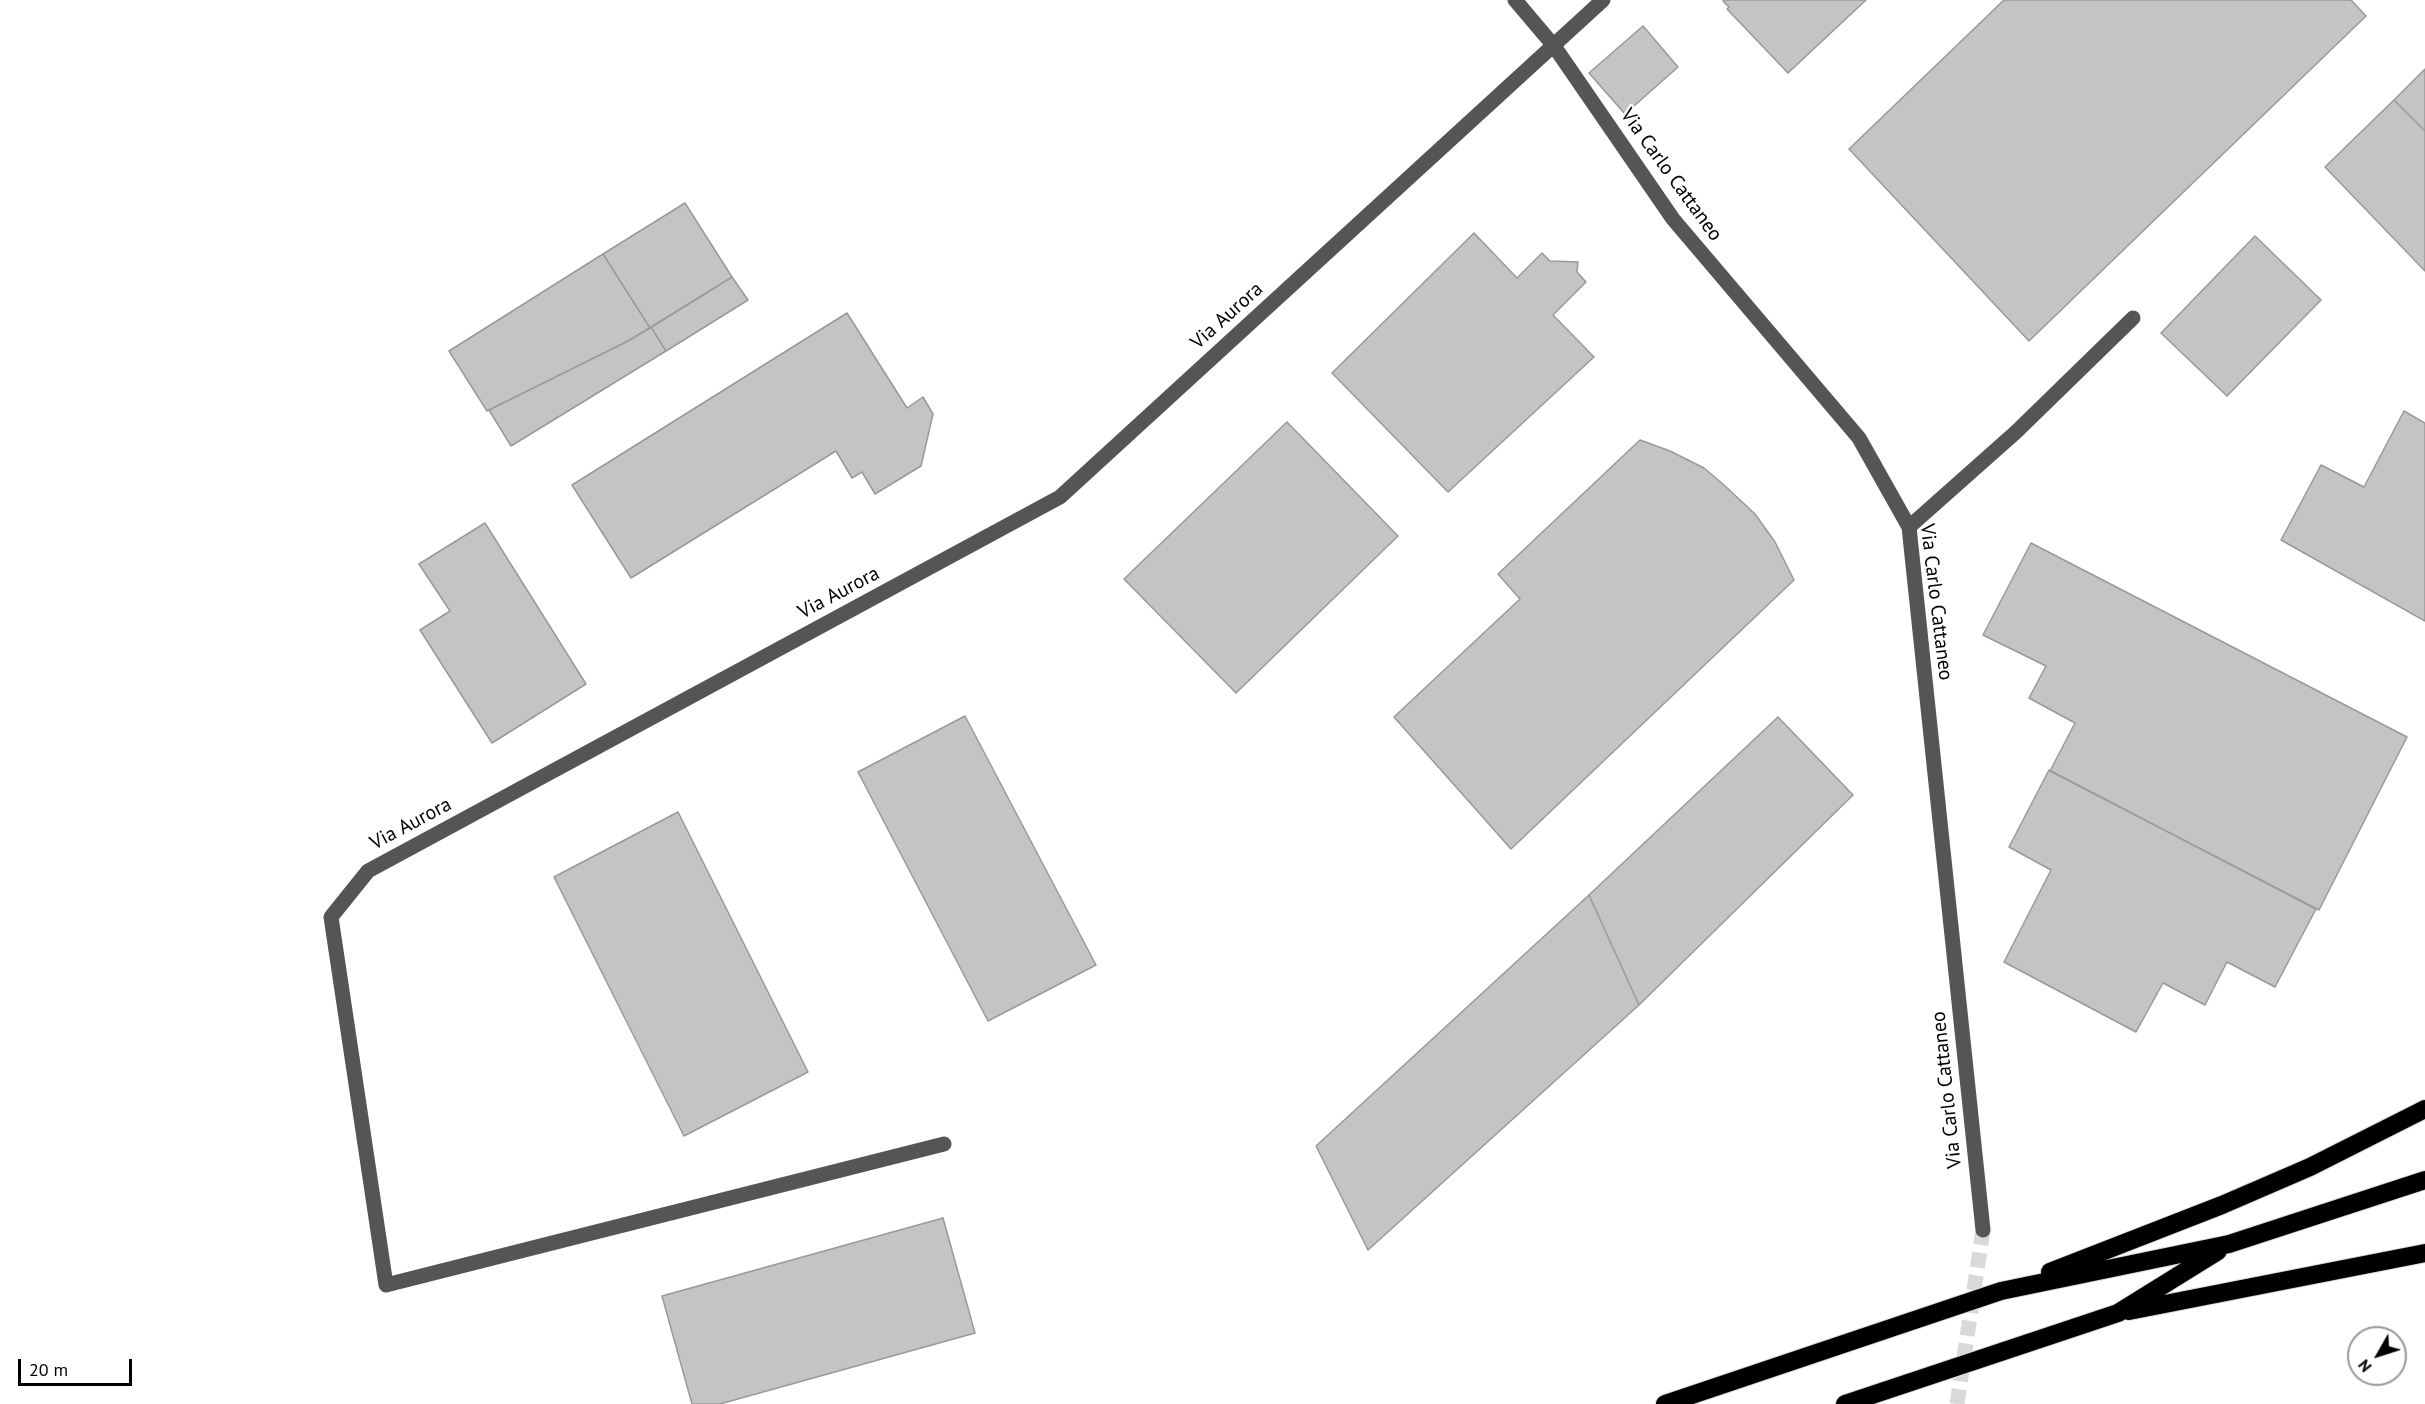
<!DOCTYPE html>
<html>
<head>
<meta charset="utf-8">
<style>
  body { margin:0 }
  #map { position:relative; width:2425px; height:1404px; overflow:hidden; background:#fff; font-family:"PT Sans",sans-serif }
  canvas { display:block }
  .north { position:absolute; left:2347px; top:1326px; width:60px; height:60px; box-sizing:border-box; background:#fff; border:2px solid #999; border-radius:50%; rotate:231deg; font-size:16px; font-weight:700; line-height:24px; text-align:center; color:#000 }
  .north::after { content:''; display:block; margin:auto; width:21px; height:27px; background:#000; clip-path:polygon(50% 0,100% 100%,50% 72%,0 100%) }
  .scale { position:absolute; left:18px; top:1359px; width:114px; height:27px; box-sizing:border-box; border:3px solid #000; border-top:0; padding-left:8px; font-size:18px; line-height:21px; white-space:nowrap; color:#000; -webkit-text-stroke:4px #fff; paint-order:stroke }
</style>
</head>
<body>
<div id="map">
<canvas width="2425" height="1404"></canvas>
<div class="north">N</div>
<div class="scale">20 m</div>
</div>
<script>
const c = document.querySelector('canvas').getContext('2d');
c.lineJoin = 'round';
function paint(path, color) {
  c.fillStyle = color;
  c.fill(path, 'evenodd');
}
function poly(rows) {
  const path = new Path2D();
  for (const r of rows) {
    path.moveTo(r[0], r[1]);
    for (let i = 2; i < r.length; i += 2) path.lineTo(r[i], r[i + 1]);
  }
  return path;
}
function strokePath(path, color, width, dash) {
  c.strokeStyle = color;
  c.lineWidth = width;
  c.lineCap = dash ? 'butt' : 'round';
  c.setLineDash(dash || []);
  c.stroke(path);
}
function drawText(font, color, halo, rows, align = 'center') {
  c.font = font + ' "PT Sans",sans-serif';
  c.lineWidth = 4.5;
  c.setLineDash([]);
  c.textBaseline = 'middle';
  c.strokeStyle = halo;
  c.fillStyle = color;
  for (const [text, x, y, turn = 0] of rows) {
    c.save();
    c.translate(x, y);
    c.rotate((+turn || 0) * Math.PI / 180);
    c.textAlign = isNaN(turn) ? turn : align;
    if (halo) c.strokeText(text, 0, 0);
    c.fillText(text, 0, 0);
    c.restore();
  }
}
const building = poly([
  [1724,0,1866,0,1788,73,1727,9,1729,7,1723,1,1724,0],
  [2004,0,2351,0,2366,16,2029,341,1849,149,2004,0],
  [1643,26,1678,67,1625,114,1589,73,1643,26],
  [2425,69,2425,131,2394,100,2425,69],
  [2394,100,2425,131,2425,271,2325,167,2394,100],
  [685,203,732,277,650,328,603,254,685,203],
  [1474,233,1517,278,1542,253,1550,261,1578,262,1577,272,1586,282,1553,315,1594,357,1448,492,1332,373,1474,233],
  [2255,236,2321,300,2227,396,2161,333,2255,236],
  [603,254,650,328,628,341,487,411,449,351,603,254],
  [732,277,748,300,666,351,651,327,732,277],
  [847,313,907,408,923,397,933,414,921,466,875,494,862,472,852,478,836,451,631,578,572,485,847,313],
  [651,327,666,351,511,446,489,410,628,341,651,327],
  [2404,411,2425,423,2425,621,2281,540,2321,465,2364,487,2404,411],
  [1287,422,1398,536,1236,693,1124,579,1287,422],
  [1640,440,1670,451,1704,468,1724,485,1755,514,1775,542,1794,580,1511,849,1394,717,1520,599,1498,574,1640,440],
  [485,523,586,684,492,743,420,630,450,611,419,564,485,523],
  [2031,543,2407,737,2319,910,2050,771,2075,723,2029,698,2046,666,1983,635,2031,543],
  [965,716,1096,965,988,1021,858,772,965,716],
  [1778,717,1853,795,1639,1005,1589,895,1778,717],
  [2049,770,2316,909,2275,987,2227,962,2205,1005,2163,983,2136,1032,2004,962,2051,870,2009,847,2049,770],
  [678,812,808,1072,684,1136,554,877,678,812],
  [1589,895,1639,1005,1368,1250,1316,1146,1589,895],
  [943,1218,975,1333,720,1404,692,1404,662,1296,943,1218]
]);
const minorTunnel = poly([
  [1957,1404,1983,1230]
]);
const minor = poly([
  [1515,0,1554,46,1673,219,1859,438,1909,527,1983,1230],
  [1909,527,2016,432,2133,318],
  [944,1144,386,1285,331,917,368,871,1060,497,1603,0]
]);
const highway = poly([
  [2050,1272,2222,1205,2310,1167,2425,1109],
  [2129,1311,2425,1253],
  [1665,1404,2001,1291,2229,1244,2425,1180],
  [1845,1404,2118,1313,2218,1251]
]);
const streetNames = [
  ["Via Carlo Cattaneo",1671,175,54],
  ["Via Aurora",1227,316,-42],
  ["Via Aurora",839,593,-28],
  ["Via Carlo Cattaneo",1936,602,83],
  ["Via Aurora",411,824,-28],
  ["Via Carlo Cattaneo",1947,1090,-96]
];
paint(building, '#c4c4c4');
strokePath(building, '#999', 1.5);
strokePath(minorTunnel, '#d9d9d9', 15, [15, 8]);
strokePath(highway, '#dbdbdb', 20);
strokePath(minor, '#555', 15);
strokePath(highway, '#000', 18);
drawText('20px', '#000', '#fff', streetNames);
</script>
</body>
</html>
